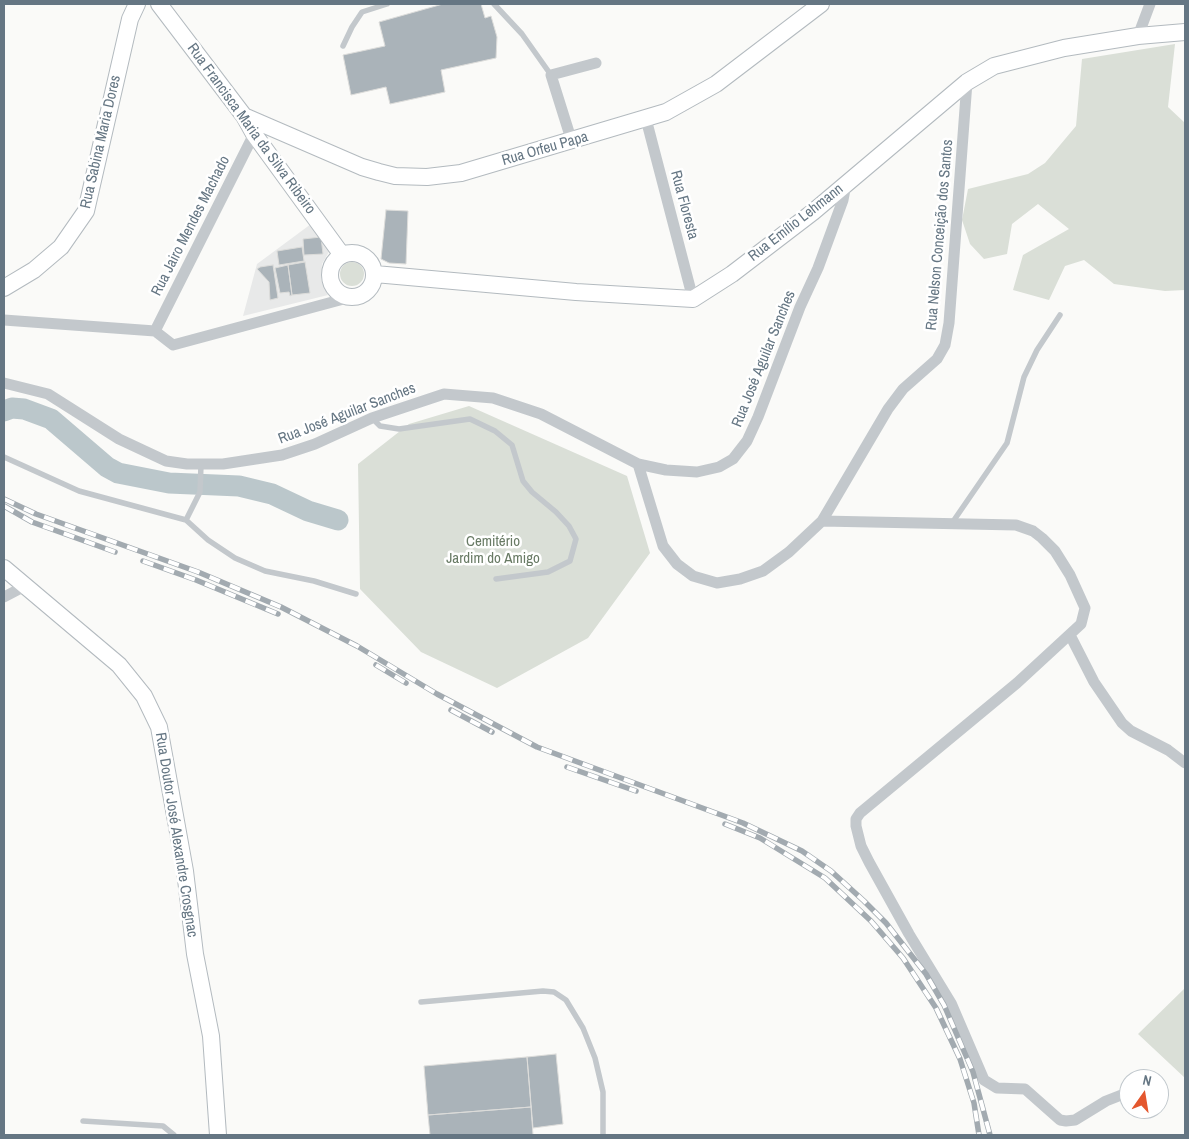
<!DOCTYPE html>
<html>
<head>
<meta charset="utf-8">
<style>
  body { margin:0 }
  #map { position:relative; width:1189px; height:1139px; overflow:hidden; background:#fafaf8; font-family:"Archivo Narrow",sans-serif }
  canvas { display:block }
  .frame { position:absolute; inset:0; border:5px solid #657683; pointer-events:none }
  .north { position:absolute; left:1119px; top:1069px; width:50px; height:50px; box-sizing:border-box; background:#fff; border:1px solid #c1c8cd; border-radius:50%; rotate:13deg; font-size:14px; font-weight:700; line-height:20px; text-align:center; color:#657683 }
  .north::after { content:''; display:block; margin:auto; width:18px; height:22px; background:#e4572e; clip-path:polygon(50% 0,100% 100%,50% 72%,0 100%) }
</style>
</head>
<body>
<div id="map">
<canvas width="1189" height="1139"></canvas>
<div class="frame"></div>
<div class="north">N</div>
</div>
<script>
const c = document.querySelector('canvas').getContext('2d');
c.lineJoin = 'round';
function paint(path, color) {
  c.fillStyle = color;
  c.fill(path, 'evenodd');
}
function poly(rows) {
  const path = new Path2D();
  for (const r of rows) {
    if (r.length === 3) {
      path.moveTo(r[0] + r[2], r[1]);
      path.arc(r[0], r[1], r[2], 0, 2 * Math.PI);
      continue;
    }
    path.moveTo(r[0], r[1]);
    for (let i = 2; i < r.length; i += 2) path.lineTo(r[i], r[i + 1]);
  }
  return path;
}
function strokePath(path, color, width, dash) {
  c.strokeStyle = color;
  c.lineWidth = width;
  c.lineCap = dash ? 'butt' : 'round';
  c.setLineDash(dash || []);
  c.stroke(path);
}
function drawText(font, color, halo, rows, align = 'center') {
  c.font = font + ' "Archivo Narrow",sans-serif';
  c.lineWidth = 5;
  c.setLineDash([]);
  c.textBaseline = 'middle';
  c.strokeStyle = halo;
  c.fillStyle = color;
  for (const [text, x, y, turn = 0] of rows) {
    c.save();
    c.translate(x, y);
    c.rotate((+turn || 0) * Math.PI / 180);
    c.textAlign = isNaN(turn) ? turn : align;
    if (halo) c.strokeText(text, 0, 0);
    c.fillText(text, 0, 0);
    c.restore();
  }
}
const built = poly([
  [311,224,330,250,322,264,321,280,328,295,243,316,257,264]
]);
const green = poly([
  [1175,44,1168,107,1185,123,1185,290,1165,291,1114,284,1084,260,1065,266,1049,300,1013,290,1023,255,1069,229,1038,204,1012,224,1007,254,984,259,970,244,962,220,968,189,1028,174,1045,163,1076,126,1082,59],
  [352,274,12],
  [469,406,627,476,650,553,588,638,497,688,421,652,360,589,358,464,409,424],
  [1185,988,1185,1078,1138,1034]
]);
const river = poly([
  [4,411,12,408,24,409,51,419,107,467,118,473,169,483,239,486,272,494,308,511,338,520]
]);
const building = poly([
  [443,4,481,4,485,18,491,16,497,37,496,58,441,70,445,92,390,104,386,87,351,95,343,55,385,46,379,22,443,4],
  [386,210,408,211,406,264,389,263,381,259,386,210],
  [321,237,323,254,304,255,303,239,321,237],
  [302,247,304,261,279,265,277,251,302,247],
  [305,262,310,293,292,295,288,265,305,262],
  [273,265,278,298,270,300,269,282,257,269,260,267,273,265],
  [288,265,292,295,290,296,289,292,280,293,275,268,288,265],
  [556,1054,563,1124,533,1128,527,1057,556,1054],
  [527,1057,531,1107,428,1115,424,1066,527,1057],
  [531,1107,533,1135,430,1135,428,1115,531,1107]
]);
const lane = poly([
  [494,4,522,34,551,75],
  [343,46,352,27,362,12,387,4],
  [372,418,380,426,399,429,470,419,495,431,512,445,523,481,532,492,556,512,569,526,576,539,570,561,548,572,496,579],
  [4,457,79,491,186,520,208,540,235,558,265,571,314,581,356,594],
  [186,520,200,492,201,465],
  [952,523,1007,443,1024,377,1037,350,1060,315],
  [421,1002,543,991,554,992,566,1000,583,1028,595,1058,603,1092,603,1135],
  [83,1121,163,1126,174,1135]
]);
const street = poly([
  [1138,36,1150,4],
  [646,119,693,299],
  [572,142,551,75,596,63],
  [4,320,155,331,173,345,351,297],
  [155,331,254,134],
  [4,383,48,394,119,439,166,461,187,464,223,464,282,455,315,444,372,418,444,394,493,398,541,414,638,464,666,470,697,472,719,467,733,459,747,441,758,417,800,307,818,268,843,200,846,184],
  [638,464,663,546,677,564,693,576,717,583,740,579,763,571,789,552,822,521,888,409,903,389,937,359,945,345,949,323,967,82],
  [822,521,1016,525,1033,531,1042,538,1055,551,1070,575,1085,608,1081,624,1017,683,860,813,856,819,856,826,861,846,869,862,909,934,951,1003,984,1080,997,1088,1025,1089,1060,1120,1066,1121,1075,1120,1106,1101,1129,1092],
  [4,597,25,586],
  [1070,635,1094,682,1122,723,1131,731,1168,750,1185,763]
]);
const secondary = poly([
  [159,4,244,116,254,134,342,255],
  [244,116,362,167,379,172,395,176,427,177,461,173,666,112,716,84,821,4],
  [352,275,22],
  [375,274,576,292,693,299,732,274,813,212,967,82,994,66,1064,48,1138,36,1185,32],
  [4,288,34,270,61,247,86,211,130,19,137,4],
  [4,568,119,665,144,696,159,727,185,871,195,954,211,1036,218,1135]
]);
const rail = poly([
  [4,499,36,514,198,572,281,607,357,646,437,694,537,747,743,823,802,851,831,871,864,901,886,923,926,974,944,1005,973,1072,990,1135],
  [4,506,32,522,115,552],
  [143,561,196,580,278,614],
  [376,665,406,683],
  [451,710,492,732],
  [567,767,636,791],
  [725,824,760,838,825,878,871,921,903,958,936,1008,960,1059,974,1103,979,1135]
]);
const streetNames = [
  ["Rua Francisca Maria da Silva Ribeiro",251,129,54],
  ["Rua Sabina Maria Dores",101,142,-77],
  ["Rua Orfeu Papa",545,149,-16],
  ["Rua Floresta",684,205,75],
  ["Rua Emílio Lehmann",796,223,-38],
  ["Rua Jairo Mendes Machado",191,226,-63],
  ["Rua Nelson Conceição dos Santos",940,235,-85],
  ["Rua José Aguilar Sanches",764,359,-68],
  ["Rua José Aguilar Sanches",347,414,-21],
  ["Rua Doutor José Alexandre Crosgnac",176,835,81]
];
const parkNames = [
  ["Cemitério",493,542],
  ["Jardim do Amigo",493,559]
];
paint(built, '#e8e9e9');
paint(green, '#dadfd7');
strokePath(river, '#bbc7cb', 21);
paint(building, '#aab3b9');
strokePath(building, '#dcdcda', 1);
strokePath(secondary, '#b3babf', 18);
strokePath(lane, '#c3c8cc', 5.5);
strokePath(street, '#c3c8cc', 11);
strokePath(secondary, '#fff', 16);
strokePath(rail, '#a2aab0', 5.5);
strokePath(rail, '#fff', 4, [11]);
drawText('15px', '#657683', '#fff', streetNames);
drawText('15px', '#687a64', '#fff', parkNames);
</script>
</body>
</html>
